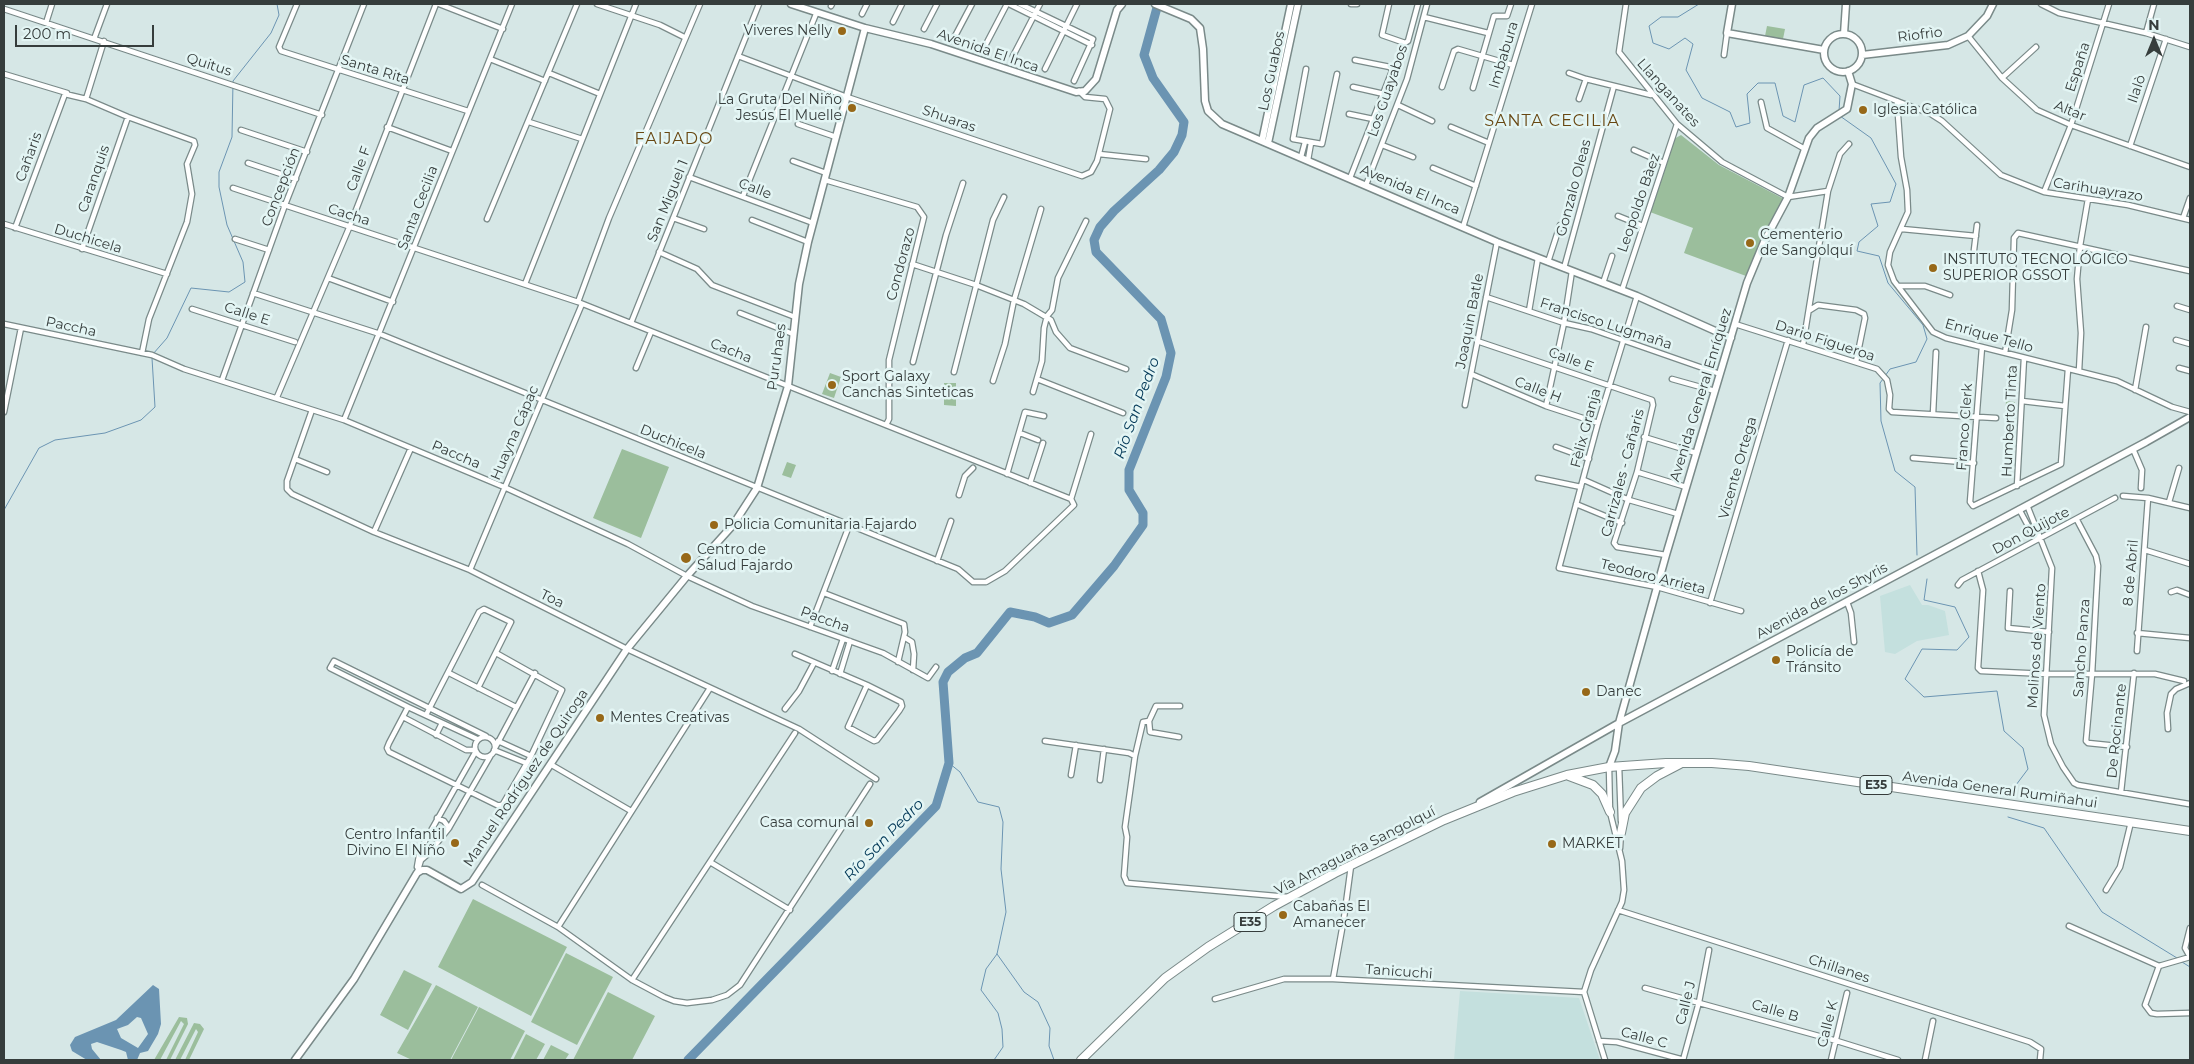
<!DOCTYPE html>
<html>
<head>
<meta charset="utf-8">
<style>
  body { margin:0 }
  #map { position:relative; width:2194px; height:1064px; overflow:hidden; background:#d6e7e6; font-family:Montserrat,sans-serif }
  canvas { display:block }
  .frame { position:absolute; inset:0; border:5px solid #363d3c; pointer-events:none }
  .north { position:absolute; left:2129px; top:15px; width:50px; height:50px; -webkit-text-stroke:4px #e3f5f4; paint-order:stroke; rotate:0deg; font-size:14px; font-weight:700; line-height:20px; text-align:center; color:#363d3c }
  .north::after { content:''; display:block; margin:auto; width:18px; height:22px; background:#363d3c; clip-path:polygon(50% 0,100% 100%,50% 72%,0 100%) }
  .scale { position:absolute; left:15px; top:25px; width:139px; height:22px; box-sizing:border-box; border:2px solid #363d3c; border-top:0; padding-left:6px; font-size:15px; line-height:18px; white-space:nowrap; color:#363d3c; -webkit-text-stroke:4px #e3f5f4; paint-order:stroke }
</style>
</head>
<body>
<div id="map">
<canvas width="2194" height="1064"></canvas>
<div class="frame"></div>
<div class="north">N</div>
<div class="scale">200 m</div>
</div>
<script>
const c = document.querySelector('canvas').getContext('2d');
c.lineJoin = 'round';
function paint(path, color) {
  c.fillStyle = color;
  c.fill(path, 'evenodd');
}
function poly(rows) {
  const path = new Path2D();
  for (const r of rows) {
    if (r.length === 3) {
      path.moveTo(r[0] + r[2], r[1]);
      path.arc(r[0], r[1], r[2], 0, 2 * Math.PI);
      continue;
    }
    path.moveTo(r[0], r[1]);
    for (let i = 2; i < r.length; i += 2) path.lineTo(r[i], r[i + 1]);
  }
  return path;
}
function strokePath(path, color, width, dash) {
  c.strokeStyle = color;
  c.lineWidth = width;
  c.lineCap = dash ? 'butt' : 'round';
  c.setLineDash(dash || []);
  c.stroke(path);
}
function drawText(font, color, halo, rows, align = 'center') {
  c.font = font + ' Montserrat,sans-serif';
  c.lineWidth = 5;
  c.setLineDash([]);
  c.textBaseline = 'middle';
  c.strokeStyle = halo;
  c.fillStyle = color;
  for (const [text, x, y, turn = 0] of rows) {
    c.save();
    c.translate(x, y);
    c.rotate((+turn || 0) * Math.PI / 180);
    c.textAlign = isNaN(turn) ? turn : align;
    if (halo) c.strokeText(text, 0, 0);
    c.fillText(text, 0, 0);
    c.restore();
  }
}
const built = poly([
  [1910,585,1922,605,1928,605,1945,611,1949,635,1917,641,1895,654,1885,652,1880,596],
  [1460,991,1579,998,1600,1060,1454,1060]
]);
const green = poly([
  [1767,26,1785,29,1783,39,1765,36],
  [1681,135,1719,165,1784,199,1764,235,1746,276,1684,253,1693,228,1650,212,1674,139],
  [830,373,841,377,834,398,822,394],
  [944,383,956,383,956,406,944,405],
  [2006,401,2015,402,2014,417,2005,416],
  [622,449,669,467,641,538,593,518],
  [787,462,796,465,791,478,782,475],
  [473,899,567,947,531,1016,438,967],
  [566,953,613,977,577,1045,531,1022],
  [404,970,432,984,408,1030,380,1015],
  [436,985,478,1007,450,1060,412,1060,397,1053],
  [608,992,655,1016,632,1060,573,1060],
  [479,1007,525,1031,510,1060,451,1060],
  [179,1017,187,1018,188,1024,170,1060,166,1060,184,1024,181,1021,160,1060,154,1060],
  [194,1023,200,1024,204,1029,189,1060,185,1060,198,1032,196,1029,180,1060,175,1060],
  [526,1034,545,1044,536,1060,513,1060],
  [551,1045,569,1054,565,1060,543,1060]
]);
const water = poly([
  [153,985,159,989,161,1024,158,1034,148,1051,140,1053,137,1060,128,1060,126,1052,121,1050,97,1042,91,1044,92,1049,101,1060,87,1060,72,1051,70,1045,75,1037,116,1020],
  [137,1017,141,1018,148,1034,138,1048,121,1038,117,1029,128,1025]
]);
const stream = poly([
  [1699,4,1678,17,1661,17,1649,26,1653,43,1669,49,1685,38,1693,44,1686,70,1702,98,1730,112,1736,127,1750,123,1747,94,1758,83,1775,83,1783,116,1795,122,1804,85,1823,78,1840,96,1839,111],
  [1840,116,1871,138,1896,184,1890,202,1871,204,1878,226,1859,242,1857,251,1879,256,1888,283,1923,325,1927,339,1916,362,1890,369,1885,376],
  [153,354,167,338,191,288,229,292,245,282,243,262,227,225,219,187,219,172,232,137,233,81,271,33,279,15,277,4],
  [1883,379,1880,383,1881,421,1895,471,1915,487,1917,555],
  [4,510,39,448,55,440,105,433,141,420,155,407,152,358],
  [1927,579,1924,600,1955,607,1969,637,1957,650,1922,649,1905,679,1924,697,1997,691,2004,731,2023,748,2028,769,2010,793],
  [949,763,960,772,978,802,999,807,1003,822,1001,869,1006,912,997,954,986,969,981,990,998,1013,1002,1029,1003,1047,994,1060],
  [2008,817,2044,828,2102,912,2177,958],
  [997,954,1024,992,1038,1002,1050,1028,1049,1046,1054,1060],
  [2182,962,2190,967],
  [1149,1060,1150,1060]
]);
const river = poly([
  [688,1060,936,806,949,763,943,682,948,672,965,658,977,653,1010,612,1035,617,1049,623,1072,615,1114,566,1143,525,1143,513,1129,490,1129,470,1166,377,1171,353,1161,319,1096,252,1094,240,1100,227,1114,211,1159,170,1174,152,1182,135,1184,122,1153,78,1144,55,1158,4]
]);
const street = poly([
  [297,4,279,47,281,51,468,111],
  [439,4,503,29],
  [597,4,660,25,684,37],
  [1009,4,1092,45],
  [1020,4,1093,39,1074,81],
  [1351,4,1357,4],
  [1389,4,1382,35,1405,43,1408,41,1418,4],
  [1626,4,1619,52,1677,124,1722,162,1788,197,1828,191],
  [2041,4,2059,13,2146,33,2190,47],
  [831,6,832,4],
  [4,9,322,115],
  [862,14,867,4],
  [1424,17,1488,33],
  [893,22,902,4],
  [46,23,52,4],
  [924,29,937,4],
  [2146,33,2154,4],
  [1968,36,2002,78,2037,110,2071,125,2190,167],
  [954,38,972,4],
  [94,39,107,4],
  [984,48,1007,4],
  [1724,55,1727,33],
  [738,56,847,97,1082,176,1091,172,1097,161,1110,109,1105,99,1085,97,1079,91],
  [1013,56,1040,4],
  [490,59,545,81],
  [1045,69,1077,4],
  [1306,69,1293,139,1322,144,1337,74],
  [549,73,600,94],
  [1569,73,1586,79],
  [4,74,67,93],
  [2002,78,2036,47],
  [1852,84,1931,114,1942,121,2001,175,2044,192,2128,205,2190,220],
  [1353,87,1384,94],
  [1442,87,1454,51,1458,49,1513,65],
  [1473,88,1494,16,1507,16,1511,4],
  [86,99,104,41],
  [1579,99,1586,79,1651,95],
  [1897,101,1901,157,1907,190,1908,212,1890,252,1888,265,1894,281,1933,332,1946,338,2117,381,2172,407,2190,412],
  [1761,102,1767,128,1805,149],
  [1398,105,1432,121],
  [1349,114,1373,119],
  [529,122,582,139],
  [798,124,836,137],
  [387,127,452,151],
  [1451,127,1489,143],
  [241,130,307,152],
  [1382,145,1413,157],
  [2130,146,2166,39],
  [1634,150,1664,163],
  [1099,154,1146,159],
  [1301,157,1305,142],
  [1308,160,1311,143],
  [793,161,826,173],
  [248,163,296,179],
  [1433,168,1476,186],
  [689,177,813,223],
  [1350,178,1392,71,1390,67,1355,60],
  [825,180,917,207,924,217,889,360,889,419,886,425],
  [1366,185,1407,79,1427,4],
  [233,188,578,302,1071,499,1074,505,1005,571,986,582,973,582,958,569,380,334,253,293],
  [2044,192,2071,125,2109,4],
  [743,196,816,14],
  [1618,216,1643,226],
  [673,218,704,229],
  [2183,218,2190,198],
  [487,219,577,4],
  [752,220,808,242],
  [4,224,167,274],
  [1463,227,1532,4],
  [15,228,65,94,86,99,128,117,194,141,195,145,187,164,192,194,187,222,149,319,142,353],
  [1902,229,1976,236],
  [235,239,269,250],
  [82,249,128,117],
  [1974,250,1977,225],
  [659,252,697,269,712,285,795,317],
  [1548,262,1560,225],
  [912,264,976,285,1024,304,1051,320,1056,332,1070,348,1126,369],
  [1564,268,1614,86],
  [328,278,393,302],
  [1603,283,1612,256],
  [525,284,636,4],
  [1898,286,1925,286,1950,295],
  [1622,290,1677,124],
  [1637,296,1598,423,1559,568,1657,587,1741,611],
  [1486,297,1564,323,1591,329,1720,374],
  [578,302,609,218,700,4],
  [2177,306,2190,310],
  [192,309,295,342],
  [1810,310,1818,305,1856,310,1864,314,1865,318,1856,362],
  [1529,311,1538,258],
  [740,313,793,334],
  [631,323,759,4],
  [4,324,152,355,184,369,344,420,504,487,628,544,687,576,752,606,883,653,928,678,936,667],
  [1735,324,1877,369,1887,380,1890,395,1889,409,1892,412,1996,418],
  [2176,340,2190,344],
  [1477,341,1652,400,1653,405,1637,472,1614,543,1617,547,1666,555],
  [1803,345,1828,191,1840,154,1849,144],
  [1982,347,1970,502,1973,506,2061,464,2068,369],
  [2005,353,2012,310,2014,238,2018,233,2190,271],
  [913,362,946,235,963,183],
  [636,368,651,332],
  [2179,368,2190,371],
  [2079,371,2081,333,2077,279,2080,246,2088,199],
  [954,372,993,220,1004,197],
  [1471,374,1546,406,1598,423],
  [1037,379,1123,413],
  [1672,379,1715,391],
  [222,380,285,205,364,4],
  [993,381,1005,344,1014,300,1041,209],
  [2135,390,2146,327],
  [1033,392,1042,361,1044,328,1047,316,1052,310,1058,278,1086,221],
  [277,397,349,228,436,4],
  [2022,401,2065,406],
  [1465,405,1497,242],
  [1546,406,1564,323,1572,271],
  [312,410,287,481,287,489,292,494,374,532,470,570,627,649,799,729,876,779],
  [4,412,21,328],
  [1933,414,1936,352],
  [344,420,512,4],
  [1020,433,1038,440],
  [1644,437,1696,453],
  [1556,447,1589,459],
  [2133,449,2142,470,2141,488],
  [1913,458,1974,463],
  [295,459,327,472],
  [1637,472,1686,487],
  [1007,474,1025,412,1044,416],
  [1538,478,1581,487],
  [1584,480,1629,500,1678,514],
  [1030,483,1043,443],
  [2017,486,2024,358],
  [959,495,965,476,973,468],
  [2123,496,2148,498,2190,508],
  [1071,499,1091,434],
  [2169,502,2179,468],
  [1576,504,1622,523],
  [2027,505,2052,568,2044,715,2051,744,2063,767,2074,783,2078,785,2189,804],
  [2019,509,2033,535,2039,539],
  [2077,520,2096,556,2098,566,2092,674,2086,741,2088,743,2127,747],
  [374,532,411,448],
  [2145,550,2190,564],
  [937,561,951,521],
  [470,570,582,304],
  [1978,571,1983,590,1978,668,1981,671,2047,674,2155,674,2184,681],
  [1958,585,1962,580,2115,498],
  [2010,591,2008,628,2049,632],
  [2171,592,2177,590,2190,595],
  [824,593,904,624,905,632,898,662],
  [1847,602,1851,613,1854,642],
  [1710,603,1788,340],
  [810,627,849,526],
  [2137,633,2190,638],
  [904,637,912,642,914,654,913,670],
  [2137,651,2148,498],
  [795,654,867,685,901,702,902,706,899,711,877,740,874,741,848,727,867,685],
  [832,671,843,639],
  [449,673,516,707],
  [840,674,850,641],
  [408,707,477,739],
  [785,709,799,691,814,663],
  [426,715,479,612,484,609,511,622,478,688],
  [403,717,466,750,475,750],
  [1149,721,1150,732,1179,737],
  [2168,729,2167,713,2171,694,2176,689,2190,683],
  [436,735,442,723],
  [486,736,334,661,330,668,408,707,389,743,387,748,389,752,499,806,503,804,531,756,562,690,496,653],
  [485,747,10],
  [498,741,531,756],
  [1045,741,1129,753,1135,756,1125,827,1127,837,1124,876,1127,883,1288,897],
  [495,748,535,673],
  [494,750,526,763],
  [1135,756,1143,722,1149,721,1156,706,1180,706],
  [550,764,631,811],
  [1619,766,1621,821],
  [1071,775,1076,745],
  [1100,780,1104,749],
  [2121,792,2134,673],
  [437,818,444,821,449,828],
  [1620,848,1621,831],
  [710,862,790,910],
  [417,867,420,850,476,751],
  [417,873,421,860,428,854,449,828,491,755],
  [482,885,558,927,632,980,664,997,674,1001,687,1003,712,1000,727,995,740,985,870,784],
  [2106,890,2120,867,2131,822],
  [1618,910,2030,1042,2041,1049,2040,1060],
  [2069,926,2159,966],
  [558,927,710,688],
  [2190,928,2185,948,2190,957],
  [2190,957,2159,966,2145,1005,2151,1013,2157,1014,2190,1013],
  [1333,979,1344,918,1351,866],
  [632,980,795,733],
  [1645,988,1837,1041,1898,1060],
  [1215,999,1284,979,1333,979,1584,992],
  [1599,1041,1617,1042,1684,1060],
  [1605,1060,1584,992,1591,970,1622,902,1624,890,1622,861,1610,812,1609,767],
  [1683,1060,1699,1002,1709,950],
  [1831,1060,1847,993],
  [1925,1060,1933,1021]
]);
const secondary = poly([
  [791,4,865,28,931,44,1076,92,1085,91,1096,79,1117,10,1122,4],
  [1155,4,1191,19,1200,28,1203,49,1205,101,1208,111,1222,124,1497,242,1637,296,1731,338],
  [1732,4,1727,33,1824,50],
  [1844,34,1846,4],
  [1843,53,19],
  [1862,55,1948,45,1968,36,1987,16,1993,4],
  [1262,141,1291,4],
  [1268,143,1298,4],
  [1609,767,1615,751,1619,723,1666,555,1747,283,1764,242,1788,197,1809,138,1817,128,1847,109,1852,84,1848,71],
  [1480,802,1619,723,2146,442,2190,417],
  [295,1060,354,979,417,873,422,870,427,870,461,889,472,882,627,649,687,576,733,525,757,488,788,386,799,284,808,242,865,28]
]);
const highway = poly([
  [1569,776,1593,785,1602,794,1610,812],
  [1621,833,1625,813,1641,788,1657,776,1680,764],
  [1081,1060,1165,978,1208,947,1274,906,1335,873,1444,820,1513,792,1567,775,1609,767,1666,763,1712,763,1749,766,2190,831]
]);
const markers = [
  [842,31,5,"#976818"],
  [852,108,5,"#976818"],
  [1863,110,5,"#976818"],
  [1750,243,5,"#976818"],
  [1933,268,5,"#976818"],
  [832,385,5,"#976818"],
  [714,525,5,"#976818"],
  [686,558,6,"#976818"],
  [1776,660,5,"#976818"],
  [1586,692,5,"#976818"],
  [600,718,5,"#976818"],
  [869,823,5,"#976818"],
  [455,843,5,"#976818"],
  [1552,844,5,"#976818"],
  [1283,915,5,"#976818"]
];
const shields = [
  [1876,785,32],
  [1250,922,32]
];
const shieldNames = [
  ["E35",1876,785],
  ["E35",1250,922]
];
const poiNames = [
  ["Viveres Nelly",832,31,"right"],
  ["La Gruta Del Niño",842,100,"right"],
  ["Jesús El Muelle",842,116,"right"],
  ["Iglesia Católica",1873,110],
  ["Cementerio",1760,235],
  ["de Sangolquí",1760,251],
  ["INSTITUTO TECNOLÓGICO",1943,260],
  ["SUPERIOR GSSOT",1943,276],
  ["Sport Galaxy",842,377],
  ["Canchas Sinteticas",842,393],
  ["Policia Comunitaria Fajardo",724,525],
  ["Centro de",697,550],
  ["Salud Fajardo",697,566],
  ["Policía de",1786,652],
  ["Tránsito",1786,668],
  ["Danec",1596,692],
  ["Mentes Creativas",610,718],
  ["Casa comunal",859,823,"right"],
  ["Centro Infantil",445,835,"right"],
  ["Divino El Niño",445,851,"right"],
  ["MARKET",1562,844],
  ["Cabañas El",1293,907],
  ["Amanecer",1293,923]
];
const streetNames = [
  ["Riofrìo",1920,35,-7],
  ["Avenida El Inca",988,51,19],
  ["Imbabura",1504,55,-73],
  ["Quitus",209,65,18],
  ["España",2078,67,-72],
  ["Santa Rita",375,70,17],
  ["Los Guabos",1272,71,-78],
  ["Ilalò",2137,89,-71],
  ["Los Guayabos",1388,91,-71],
  ["Llanganates",1668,93,48],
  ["Altar",2070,111,22],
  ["Shuaras",949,119,19],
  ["Cañaris",29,157,-70],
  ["Calle F",359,169,-70],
  ["Caranquis",94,179,-71],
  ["Concepción",281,187,-69],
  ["Gonzalo Oleas",1574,188,-75],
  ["Calle",755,189,21],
  ["Avenida El Inca",1410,190,23],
  ["Carihuayrazo",2098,190,9],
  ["San Miguel 1",668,201,-68],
  ["Leopoldo Bàez",1639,203,-71],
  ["Santa Cecilia",418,208,-69],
  ["Cacha",349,215,18],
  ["Duchicela",88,239,17],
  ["Condorazo",901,264,-75],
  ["Calle E",247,314,18],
  ["Joaquìn Batle",1470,321,-79],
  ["Francisco Lugmaña",1606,324,18],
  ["Paccha",71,327,12],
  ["Enrique Tello",1989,336,16],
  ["Dario Figueroa",1825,341,18],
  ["Cacha",731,351,22],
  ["Puruhaes",777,357,-82],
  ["Calle E",1571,360,20],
  ["Calle H",1538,390,21],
  ["Avenida General Enríquez",1701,395,-73],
  ["Humberto Tinta",2010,421,-87],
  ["Franco Clerk",1965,427,-86],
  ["Fèlix Granja",1586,428,-75],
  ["Huayna Cápac",515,433,-67],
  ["Duchicela",673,442,22],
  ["Paccha",456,455,23],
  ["Vicente Ortega",1738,468,-74],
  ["Carrizales - Cañaris",1623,473,-75],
  ["Don Quijote",2031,531,-28],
  ["8 de Abril",2131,573,-85],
  ["Teodoro Arrieta",1653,577,14],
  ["Toa",552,599,26],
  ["Avenida de los Shyris",1822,601,-28],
  ["Paccha",825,620,20],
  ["Molinos de Viento",2037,646,-86],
  ["Sancho Panza",2082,648,-86],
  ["De Rocinante",2117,731,-84],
  ["Manuel Rodríguez de Quiroga",526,778,-56],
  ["Avenida General Rumiñahui",2000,790,8],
  ["Vía Amaguaña Sangolquí",1355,851,-27],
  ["Chillanes",1839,969,18],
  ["Tanicuchi",1399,972,4],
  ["Calle J",1686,1003,-76],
  ["Calle B",1775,1011,16],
  ["Calle K",1828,1024,-76],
  ["Calle C",1644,1038,15]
];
const waterNames = [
  ["Río San Pedro",1137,408,-70],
  ["Río San Pedro",884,840,-46]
];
const quarterNames = [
  ["SANTA CECILIA",1552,121],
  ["FAIJADO",674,139]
];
paint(built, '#c4e0de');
paint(green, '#9bbe9c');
paint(water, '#6b94b2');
strokePath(stream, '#6b94b2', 1);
strokePath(river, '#6b94b2', 9);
strokePath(street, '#7a8a89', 7);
strokePath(secondary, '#7a8a89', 9);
strokePath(highway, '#7a8a89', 10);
strokePath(street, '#fff', 4.5);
strokePath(secondary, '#fff', 6);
strokePath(highway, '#fff', 8);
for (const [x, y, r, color] of markers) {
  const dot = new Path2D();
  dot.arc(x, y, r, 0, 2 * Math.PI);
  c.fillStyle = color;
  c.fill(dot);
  strokePath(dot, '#e3f5f4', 2);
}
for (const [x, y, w] of shields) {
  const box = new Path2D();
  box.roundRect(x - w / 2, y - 9.5, w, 19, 4);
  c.fillStyle = '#e3f5f4';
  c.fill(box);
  strokePath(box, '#363d3c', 1);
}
drawText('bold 12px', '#363d3c', null, shieldNames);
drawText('14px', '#363d3c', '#e3f5f4', poiNames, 'left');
drawText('14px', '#363d3c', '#e3f5f4', streetNames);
drawText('italic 15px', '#003756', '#e3f5f4', waterNames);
c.letterSpacing = '1px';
drawText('16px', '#684712', '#e3f5f4', quarterNames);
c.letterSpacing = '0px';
</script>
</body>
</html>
